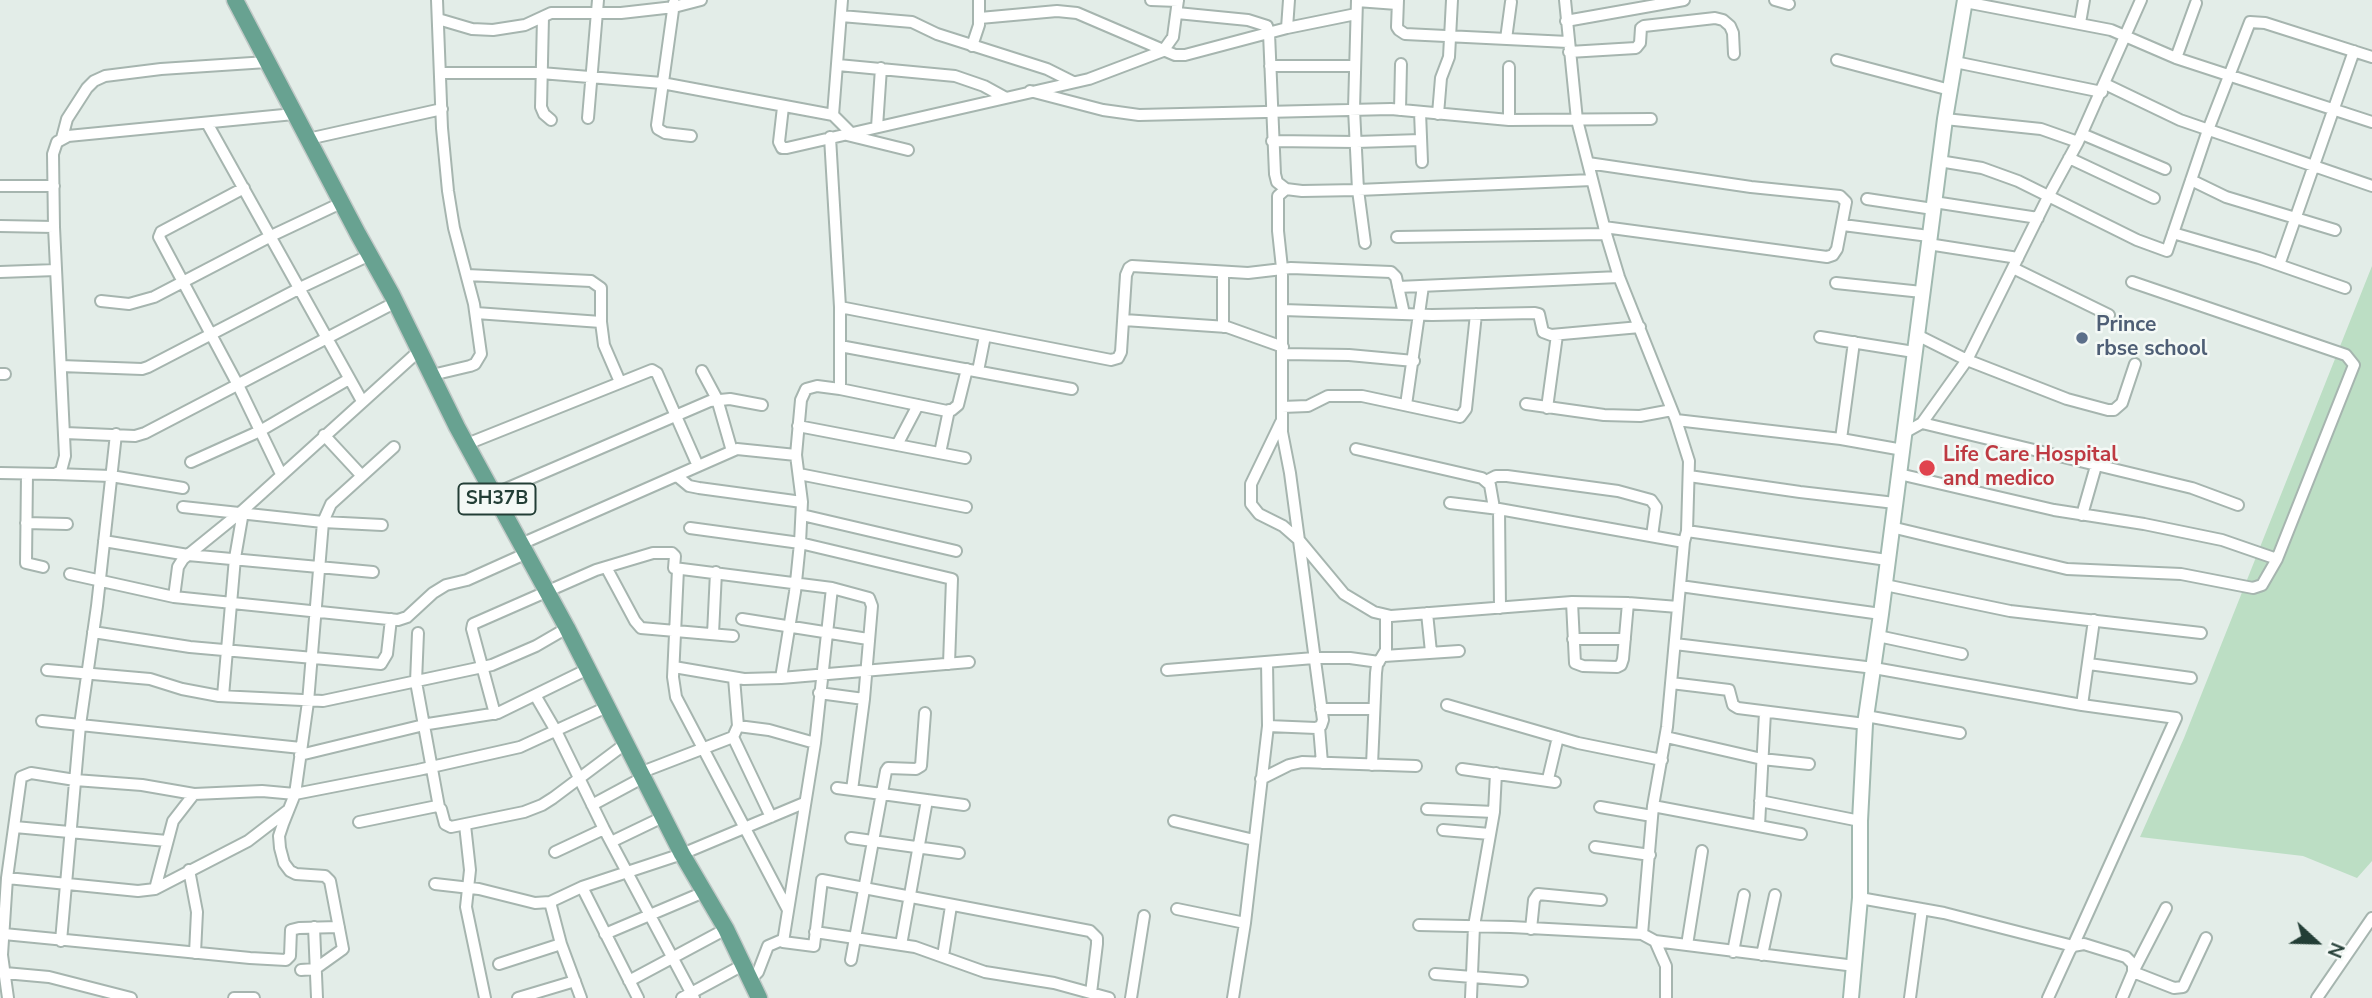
<!DOCTYPE html>
<html>
<head>
<meta charset="utf-8">
<style>
  body { margin:0 }
  #map { position:relative; width:2372px; height:998px; overflow:hidden; background:#e3ede8; font-family:"Nunito Sans",sans-serif }
  canvas { display:block }
  .north { position:absolute; left:2281px; top:907px; width:70px; height:70px; -webkit-text-stroke:5px #f4f9f6; paint-order:stroke; rotate:112deg; font-size:19px; font-weight:700; line-height:28px; text-align:center; color:#233e36 }
  .north::after { content:''; display:block; margin:auto; width:24px; height:32px; background:#233e36; clip-path:polygon(50% 0,100% 100%,50% 72%,0 100%) }
</style>
</head>
<body>
<div id="map">
<canvas width="2372" height="998"></canvas>
<div class="north">N</div>
</div>
<script>
const c = document.querySelector('canvas').getContext('2d');
c.lineJoin = 'round';
function paint(path, color) {
  c.fillStyle = color;
  c.fill(path, 'evenodd');
}
function poly(rows) {
  const path = new Path2D();
  for (const r of rows) {
    path.moveTo(r[0], r[1]);
    for (let i = 2; i < r.length; i += 2) path.lineTo(r[i], r[i + 1]);
  }
  return path;
}
function strokePath(path, color, width, dash) {
  c.strokeStyle = color;
  c.lineWidth = width;
  c.lineCap = dash ? 'butt' : 'round';
  c.setLineDash(dash || []);
  c.stroke(path);
}
function drawText(font, color, halo, rows, align = 'center') {
  c.font = font + ' "Nunito Sans",sans-serif';
  c.lineWidth = 5;
  c.setLineDash([]);
  c.textBaseline = 'middle';
  c.strokeStyle = halo;
  c.fillStyle = color;
  for (const [text, x, y, turn = 0] of rows) {
    c.save();
    c.translate(x, y);
    c.rotate((+turn || 0) * Math.PI / 180);
    c.textAlign = isNaN(turn) ? turn : align;
    if (halo) c.strokeText(text, 0, 0);
    c.fillText(text, 0, 0);
    c.restore();
  }
}
const green = poly([
  [2372,266,2372,861,2357,878,2303,856,2140,837,2184,738]
]);
const street = poly([
  [1151,0,1178,1],
  [1357,0,1354,109,1358,190,1365,243],
  [1398,0,1397,27,1399,30,1405,34,1568,42],
  [1565,0,1577,120,1606,234,1619,277,1676,420,1689,461,1687,531,1684,542,1667,727,1653,806,1642,934,1655,941,1666,966,1666,998],
  [1775,0,1789,4],
  [1357,1,1397,4],
  [1965,2,2111,30,2176,58,2372,122],
  [674,3,657,125,658,129,665,133,691,136],
  [1177,13,1248,20,1267,26,1269,33,1275,174,1277,182,1286,189,1302,191,1358,190,1592,180],
  [841,16,912,22,937,34,1047,69,1073,82],
  [543,17,541,107,544,114,551,120],
  [980,18,1057,11,1077,13,1175,55,1185,55,1287,28,1356,14],
  [438,19,472,29,493,30,525,25,551,13,621,13,674,7,701,0],
  [1566,21,1684,0],
  [2080,23,2084,0],
  [1287,28,1289,0],
  [1506,39,1511,2],
  [972,46,979,25,979,0],
  [1569,52,1636,48,1640,43,1641,28,1644,26,1715,18,1723,20,1730,26,1733,33,1734,54],
  [2176,58,2196,3],
  [1837,60,1950,90],
  [1955,62,2102,92],
  [838,65,955,76,984,86,1004,97],
  [1270,66,1355,66],
  [1509,67,1509,120],
  [440,73,541,73,662,83,833,115,851,133],
  [2105,84,2180,120,2372,186],
  [1030,91,1103,110,1139,115,1391,109,1509,120,1651,119],
  [783,107,779,142,782,148,787,148,1089,79,1163,51,1173,37,1178,0],
  [1400,110,1401,64],
  [1420,112,1422,162],
  [1438,114,1441,78,1449,57,1452,0],
  [833,115,842,0],
  [588,118,598,0],
  [1945,119,2041,129,2078,142],
  [207,123,362,401],
  [877,127,881,68],
  [2082,134,2165,169],
  [847,135,908,150],
  [830,137,840,307,840,389],
  [62,138,67,119,87,88,94,81,105,76,161,69,267,62],
  [308,139,442,109],
  [1272,141,1356,142,1421,140],
  [2069,158,2154,198],
  [1939,161,1982,168,2018,181,2137,240,2167,251,2208,130,2250,22,2265,23,2372,57],
  [1588,163,1751,187,1840,196,1846,202,1837,249,1833,255,1827,257,1604,227],
  [2191,180,2226,197,2335,230],
  [0,186,54,186],
  [244,188,161,232,159,237,238,385,281,474],
  [1867,199,1933,209],
  [1934,202,2038,218],
  [1843,225,1929,236],
  [0,226,54,227],
  [2173,233,2259,258,2345,288],
  [1397,237,1606,234],
  [1928,244,2018,258],
  [2279,265,2354,51],
  [2013,268,2109,315],
  [0,272,56,270],
  [467,275,591,281,601,288,601,322],
  [1836,283,1922,292],
  [1398,287,1619,277],
  [101,301,129,304,154,297,271,236,341,203],
  [840,307,1111,360,1118,358,1121,352,1126,275,1129,268,1132,266,1248,273,1291,268,1391,272,1396,277,1404,314],
  [1283,310,1432,315,1535,313,1539,314,1543,332,1551,335,1640,327],
  [476,313,601,322,604,345,620,382],
  [1124,320,1227,327,1283,347],
  [1223,327,1223,272],
  [1917,335,1967,360,2067,399,2108,410,2114,410,2122,403,2135,364],
  [1820,337,1914,352],
  [840,346,1072,389],
  [420,350,241,512,183,559,178,567,174,597,398,620,407,617,433,593,446,585,467,580,527,553],
  [1283,354,1349,355,1414,361],
  [61,366,142,369,148,367,304,286,370,255],
  [702,371,717,399,732,451],
  [978,371,985,336],
  [0,374,5,374],
  [432,375,470,366,475,364,481,354,474,304,454,228,448,191,442,128,437,0],
  [1526,404,1604,415,1640,416,1672,410],
  [1406,405,1423,286],
  [1282,407,1308,406,1328,396,1362,396,1460,417,1466,409,1476,314],
  [1547,408,1557,335],
  [1676,420,1841,439,1903,450],
  [1281,422,1251,484,1251,504,1259,514,1283,526,1299,540,1344,594,1374,612,1391,616,1572,602,1628,603,1678,607],
  [1922,423,2192,488,2238,505],
  [798,426,965,458],
  [65,433,135,436,145,433,396,302],
  [1904,433,1922,423,1967,360,2048,197,2078,142,2141,0],
  [324,435,362,476],
  [1841,439,1854,342],
  [467,444,652,370,657,373,698,466],
  [897,445,918,405],
  [1356,449,1482,478,1490,485,1494,508],
  [940,453,949,410],
  [191,462,260,431,349,379],
  [0,473,55,474,61,471,65,456,54,227,53,154,57,142,68,136,294,114],
  [27,474,26,563,43,567],
  [55,474,111,476,183,488],
  [799,474,966,507],
  [1899,474,2054,510,2144,524,2222,540,2277,559],
  [677,476,689,486,699,488,802,502],
  [1689,476,1800,492,1895,503],
  [1486,481,1496,476,1507,476,1618,491,1651,500,1656,507,1652,536],
  [494,494,710,401,730,399,762,405],
  [1450,503,1499,509,1684,542],
  [183,507,323,522,382,525],
  [1499,509,1500,608],
  [802,515,956,551],
  [2082,515,2096,466],
  [26,523,67,524],
  [1891,527,2067,569,2181,574,2253,588,2262,585,2277,559,2354,365,2346,355,2132,282],
  [690,528,800,543,802,502,796,455,801,400,806,389,817,386,840,389,947,411,952,410,958,405,967,369],
  [1687,531,1887,560],
  [104,541,188,555,373,572],
  [521,544,737,449,796,455],
  [606,567,653,553,672,553,675,556,674,568,832,588,869,598,872,606,864,699,852,790],
  [678,569,673,677,676,697,788,910],
  [70,574,174,597],
  [1885,585,2010,611,2201,633],
  [1680,586,1881,614],
  [832,588,815,743,783,942,814,946,822,880,1090,931,1097,938,1097,944,1091,993],
  [1572,602,1575,663,1583,666,1617,667,1621,665,1623,659,1628,603],
  [1427,613,1431,652],
  [742,619,868,639],
  [93,632,190,647,381,664,387,654,391,619],
  [418,633,416,682,439,807],
  [713,634,716,572],
  [1878,636,1962,654],
  [1573,639,1625,639],
  [1675,644,1874,668,2082,705,2176,718,2073,946,1944,913,1860,898],
  [1384,656,1459,651],
  [2089,664,2191,678],
  [674,667,744,679,781,678,969,662],
  [47,670,150,679,182,689,219,696,323,701,492,665,536,646,567,628],
  [1167,670,1314,658,1350,658,1379,662],
  [781,678,795,592,800,543,952,579,949,664],
  [1671,683,1729,690,1733,705,1738,708,1865,724],
  [819,693,864,699],
  [535,695,556,731,604,829,694,998],
  [223,696,235,558,243,512],
  [1447,705,1578,743,1662,760],
  [2082,705,2094,620],
  [1321,709,1374,709],
  [495,714,472,629,473,624,596,570,606,567,635,621,641,628,733,636],
  [1866,716,1960,733],
  [42,721,301,748],
  [738,726,769,730,815,743],
  [1268,726,1316,728,1321,726,1323,720,1290,473,1282,432,1282,268,1278,231,1278,196,1286,189],
  [1319,727,1322,763],
  [733,737,771,817],
  [1666,737,1762,759,1809,764],
  [300,755,428,724,498,713,588,669],
  [1372,765,1376,673,1377,665,1386,650,1386,616],
  [1462,769,1555,782],
  [642,772,733,737,738,726,734,678],
  [1261,779,1289,765,1302,762,1416,766],
  [1548,779,1558,737],
  [837,788,964,805],
  [1760,801,1860,821],
  [592,805,644,777],
  [1653,806,1801,834],
  [1600,807,1652,816],
  [1427,809,1494,812],
  [1174,821,1254,840],
  [359,822,437,806,441,809,445,824,451,827,524,812,542,805,553,798,625,744],
  [465,825,470,870,466,907,485,998],
  [1759,826,1765,712],
  [15,827,167,841],
  [1443,830,1490,834],
  [851,838,959,853],
  [611,842,663,817],
  [1595,847,1650,855],
  [555,852,604,829],
  [189,870,197,912,195,953],
  [7,878,138,891,155,889,173,821,194,794,262,791,295,794,418,770,520,747,607,707],
  [435,884,479,889,535,903,550,902,582,887,682,854,804,803],
  [582,887,638,998],
  [155,889,248,841,287,811],
  [550,902,561,944,581,998],
  [2166,908,2133,972,2174,988,2183,987,2206,938],
  [1177,909,1245,923],
  [1419,925,1511,927,1642,934],
  [314,927,317,998],
  [1531,929,1534,900,1538,894,1601,900],
  [815,932,915,947,985,972,1054,983,1109,998],
  [4,934,250,958,286,960,290,956,291,930,299,928,339,927],
  [605,934,704,892],
  [61,941,80,725,97,606,116,434],
  [1655,941,1855,966],
  [901,945,927,800],
  [1687,945,1702,851],
  [1733,952,1744,895],
  [1762,955,1775,895],
  [943,956,951,906],
  [851,960,886,771,888,768,916,769,921,766,925,713],
  [499,964,561,944],
  [301,970,315,969,343,949,330,881,325,876,296,874,290,871,284,863,280,848,279,836,283,824,295,794,308,702,323,522,331,504,394,447],
  [5,973,49,977,131,998],
  [1435,974,1522,981],
  [750,980,758,972,768,946,782,940],
  [629,981,726,929],
  [8,998,2,955,7,878,21,777,31,773,75,780,142,785,194,794],
  [234,998,254,998],
  [518,998,575,981],
  [682,998,743,965],
  [1131,998,1144,916],
  [1233,998,1245,923,1268,726,1267,662],
  [1471,998,1474,926,1494,812,1496,773],
  [1910,998,1922,909],
  [2048,998,2070,950,2073,946,2084,944,2126,957,2133,964,2133,972,2122,998],
  [2317,998,2372,918]
]);
const secondary = poly([
  [1851,998,1860,898,1860,821,1865,724,1881,614,1945,119,1965,0]
]);
const primary = poly([
  [235,0,358,234,392,295,457,427,567,628,682,854,726,929,759,998]
]);
const markers = [
  [2082,338,7,"#5c6f8a"],
  [1927,468,9,"#e0444e"]
];
const shields = [
  [497,499,77]
];
const shieldNames = [
  ["SH37B",497,499]
];
const serviceNames = [
  ["Prince",2096,326],
  ["rbse school",2096,350]
];
const healthNames = [
  ["Life Care Hospital",1943,456],
  ["and medico",1943,480]
];
paint(green, '#bcdec4');
strokePath(street, '#a6b5af', 14);
strokePath(secondary, '#a1b9b0', 18);
strokePath(primary, '#c1c9c7', 19);
strokePath(street, '#fff', 10);
strokePath(secondary, '#fff', 14);
strokePath(primary, '#68a291', 16);
for (const [x, y, r, color] of markers) {
  const dot = new Path2D();
  dot.arc(x, y, r, 0, 2 * Math.PI);
  c.fillStyle = color;
  c.fill(dot);
  strokePath(dot, '#f4f9f6', 2.5);
}
for (const [x, y, w] of shields) {
  const box = new Path2D();
  box.roundRect(x - w / 2, y - 15.5, w, 31, 5);
  c.fillStyle = '#f4f9f6';
  c.fill(box);
  strokePath(box, '#233e36', 2);
}
drawText('bold 19px', '#233e36', null, shieldNames);
drawText('bold 21px', '#4e5e75', '#f4f9f6', serviceNames, 'left');
drawText('bold 21px', '#be3a42', '#f4f9f6', healthNames, 'left');
</script>
</body>
</html>
